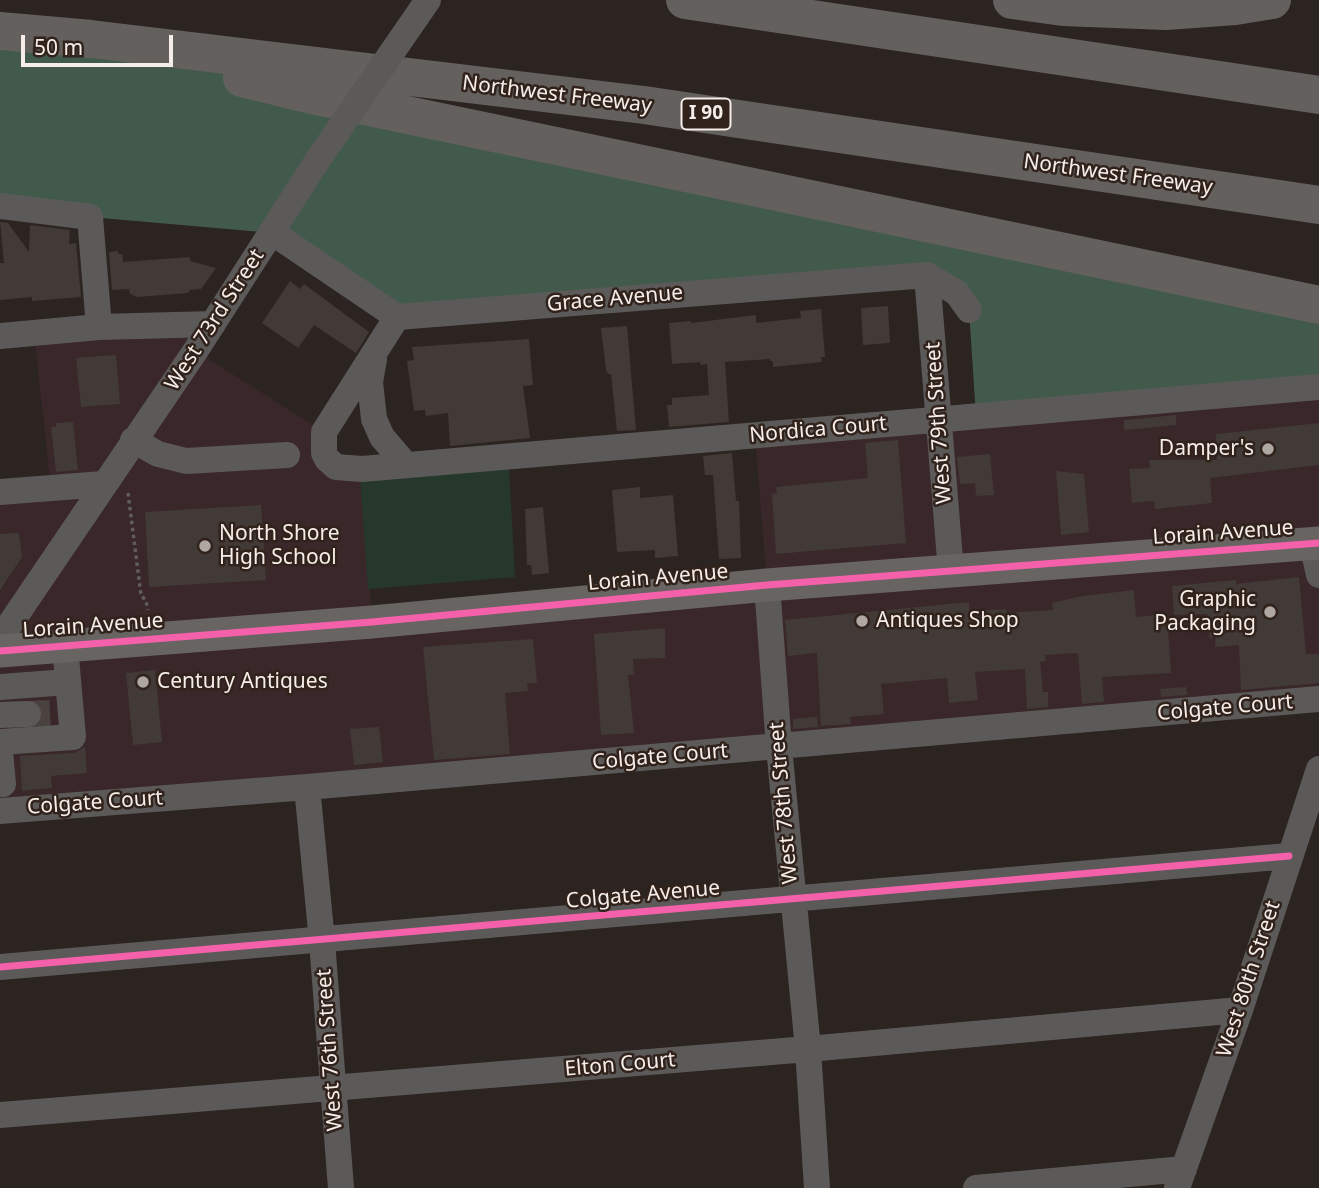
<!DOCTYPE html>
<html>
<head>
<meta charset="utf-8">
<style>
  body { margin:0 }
  #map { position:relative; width:1319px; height:1188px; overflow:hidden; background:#2c2421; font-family:"Noto Sans",sans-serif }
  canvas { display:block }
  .scale { position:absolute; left:21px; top:35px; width:152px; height:32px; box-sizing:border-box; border:4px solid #f6ede8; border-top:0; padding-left:9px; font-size:21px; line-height:24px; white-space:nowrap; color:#f6ede8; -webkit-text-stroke:5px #31231c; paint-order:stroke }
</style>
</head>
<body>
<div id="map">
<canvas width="1319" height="1188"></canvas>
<div class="scale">50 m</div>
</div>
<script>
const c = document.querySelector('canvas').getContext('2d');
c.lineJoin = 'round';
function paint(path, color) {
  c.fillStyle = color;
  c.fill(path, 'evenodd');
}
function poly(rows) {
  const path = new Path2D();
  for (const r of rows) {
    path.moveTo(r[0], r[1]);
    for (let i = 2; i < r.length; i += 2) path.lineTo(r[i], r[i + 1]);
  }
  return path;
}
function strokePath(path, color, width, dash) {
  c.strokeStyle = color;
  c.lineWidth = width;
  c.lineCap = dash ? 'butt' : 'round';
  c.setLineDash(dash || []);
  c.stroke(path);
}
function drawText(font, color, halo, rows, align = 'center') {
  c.font = font + ' "Noto Sans",sans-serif';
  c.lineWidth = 5;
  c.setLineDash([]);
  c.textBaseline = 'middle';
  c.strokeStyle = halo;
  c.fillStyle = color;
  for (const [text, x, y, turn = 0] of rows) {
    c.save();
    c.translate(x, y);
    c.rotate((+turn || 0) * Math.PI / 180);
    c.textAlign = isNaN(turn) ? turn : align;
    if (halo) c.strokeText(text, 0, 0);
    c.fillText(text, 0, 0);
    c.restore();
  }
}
const commercial = poly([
  [213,324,196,351,324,432,323,444,362,469,372,621,767,585,755,435,1319,387,1319,699,0,811,0,492,51,488,34,333]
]);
const green = poly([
  [509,468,515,577,368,589,360,478]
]);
const forest = poly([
  [0,31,91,39,1319,305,1319,387,976,416,969,310,927,275,397,317,273,233,90,217,0,206]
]);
const building = poly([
  [0,222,8,223,29,252,30,225,70,230,69,244,76,243,81,297,32,301,32,297,0,300,0,263,4,263],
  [118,251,118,254,122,254,123,262,190,257,190,261,216,268,201,289,190,290,188,293,137,297,130,294,129,289,112,290,109,252],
  [290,281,300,289,304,284,369,332,356,353,314,325,298,348,262,323],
  [888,306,890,343,863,345,861,308],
  [821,309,825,357,821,357,822,362,773,367,773,361,770,361,770,359,725,362,729,422,669,427,667,405,672,405,672,398,709,395,707,364,701,365,700,362,672,364,669,323,691,321,691,323,756,315,756,323,801,318,800,311],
  [627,326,636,430,617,431,611,374,608,374,606,370,601,328],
  [529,339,533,385,523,386,530,438,450,446,448,413,426,416,425,410,414,411,407,361,414,360,412,347],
  [116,355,120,404,81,407,76,358],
  [1176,415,1176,425,1124,430,1124,420],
  [73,422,78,470,56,472,51,427,56,427,56,423],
  [1319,423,1319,465,1210,478,1212,503,1155,509,1154,501,1132,503,1129,469,1150,468,1149,460,1217,460,1216,434],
  [898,440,906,543,776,554,772,494,777,493,776,487,868,478,865,443],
  [732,453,736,501,739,501,741,558,719,559,713,475,705,475,703,456],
  [990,454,994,495,976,496,975,483,960,484,957,457],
  [1056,471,1084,474,1089,532,1061,535],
  [640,487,640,498,673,495,678,556,655,558,655,550,617,552,612,490],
  [261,505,266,580,149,587,145,512],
  [543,507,549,573,532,575,531,565,527,565,525,509],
  [19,533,22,557,0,590,0,534],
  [1299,577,1306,654,1319,654,1319,683,1241,690,1239,645,1215,647,1216,636,1210,639,1207,614,1174,615,1172,586,1236,580,1236,584],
  [1134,590,1136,617,1167,614,1171,673,1102,677,1104,702,1082,704,1078,653,1045,655,1046,661,1040,662,1043,692,1048,692,1048,707,1027,709,1025,669,975,672,978,700,949,703,947,678,881,684,884,714,850,717,851,724,821,726,817,653,788,656,785,620,969,602,969,611,1006,609,1007,613,1053,610,1052,603,1082,596],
  [665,628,665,658,633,659,634,675,628,675,634,733,601,735,594,634],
  [533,639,537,683,527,683,528,691,505,693,510,754,434,760,423,647],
  [155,670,162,742,133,745,126,673],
  [1186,687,1187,695,1161,697,1160,689],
  [817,717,818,727,793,729,793,719],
  [379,727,383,762,354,765,350,729],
  [85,747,87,773,51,776,52,788,22,791,20,756,74,753]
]);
const minorTunnel = poly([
  [28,714,50,713]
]);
const path = poly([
  [128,493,141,595,146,601,148,610]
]);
const minor = poly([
  [0,206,90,217,99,327],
  [273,233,397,317,927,275,957,293,969,310],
  [927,275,951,572],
  [397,317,324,432,324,453,327,459,336,467,362,469,1319,387],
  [0,336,99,327,213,324],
  [374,359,370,382,374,419,382,437,406,465],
  [133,440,158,454,186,461,287,455],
  [0,492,103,484],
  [1312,543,1319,575],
  [767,585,779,747,808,1049,817,1188],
  [0,639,196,350,319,158],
  [0,687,68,682],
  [0,715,28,714],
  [0,742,73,737,65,646],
  [0,752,3,784,0,784],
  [307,787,322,941,341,1188],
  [0,811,307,787,1319,699],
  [0,967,1289,856],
  [0,1115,808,1049,1240,1010],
  [976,1188,1184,1169],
  [1177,1188,1240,1010,1319,769]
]);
const major = poly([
  [0,651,372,622,767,585,1319,543]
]);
const highway = poly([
  [685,0,1319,95],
  [1012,0,1063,7,1166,11,1235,6,1272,0],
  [0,31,91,39,644,105,1319,205],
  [242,78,316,96,1319,305]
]);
const minorBridge = poly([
  [319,158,428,0]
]);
const cycleway = poly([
  [0,651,372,622,767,585,1319,543],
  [0,967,1289,856]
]);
const markers = [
  [1268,449,7,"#afa7a2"],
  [205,546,7,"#afa7a2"],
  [1270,612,7,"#afa7a2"],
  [862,621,7,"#afa7a2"],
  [143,682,7,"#afa7a2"]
];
const shields = [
  [706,114,49]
];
const shieldNames = [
  ["I 90",706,114]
];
const streetNames = [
  ["Northwest Freeway",557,95,7],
  ["Northwest Freeway",1118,175,8],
  ["Grace Avenue",615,299,-5],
  ["West 73rd Street",215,320,-57],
  ["West 79th Street",939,423,-94],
  ["Nordica Court",818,430,-5],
  ["Lorain Avenue",1223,533,-4],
  ["Lorain Avenue",658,578,-5],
  ["Lorain Avenue",93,626,-4],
  ["Colgate Court",1225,708,-5],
  ["Colgate Court",660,757,-5],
  ["Colgate Court",95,803,-4],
  ["West 78th Street",784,803,-95],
  ["Colgate Avenue",643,895,-5],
  ["West 80th Street",1249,979,-72],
  ["West 76th Street",330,1050,-94],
  ["Elton Court",620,1065,-5]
];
const poiNames = [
  ["Damper's",1254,449,"right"],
  ["North Shore",219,534],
  ["High School",219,558],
  ["Graphic",1256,600,"right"],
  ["Packaging",1256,624,"right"],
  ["Antiques Shop",876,621],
  ["Century Antiques",157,682]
];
paint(commercial, '#3a2729');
paint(green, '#26382c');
paint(forest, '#425a4b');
paint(building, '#423a36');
strokePath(minorTunnel, '#4a423f', 26, [26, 13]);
strokePath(path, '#605d5b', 3.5, [3.5, 3.5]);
strokePath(minor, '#5c5a58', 26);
strokePath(major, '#686461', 33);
strokePath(highway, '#64605d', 38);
strokePath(minorBridge, '#5c5a58', 26);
strokePath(cycleway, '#f560ab', 7);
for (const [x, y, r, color] of markers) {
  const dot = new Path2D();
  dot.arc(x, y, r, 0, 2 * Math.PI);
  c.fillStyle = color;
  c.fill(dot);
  strokePath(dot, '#31231c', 2.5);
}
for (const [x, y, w] of shields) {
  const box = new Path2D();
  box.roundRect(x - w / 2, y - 15.5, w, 31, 5);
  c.fillStyle = '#31231c';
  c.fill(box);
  strokePath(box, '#f6ede8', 2);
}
drawText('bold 19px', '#f6ede8', null, shieldNames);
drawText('21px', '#f6ede8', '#31231c', streetNames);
drawText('21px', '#f6ede8', '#31231c', poiNames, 'left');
</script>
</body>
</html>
